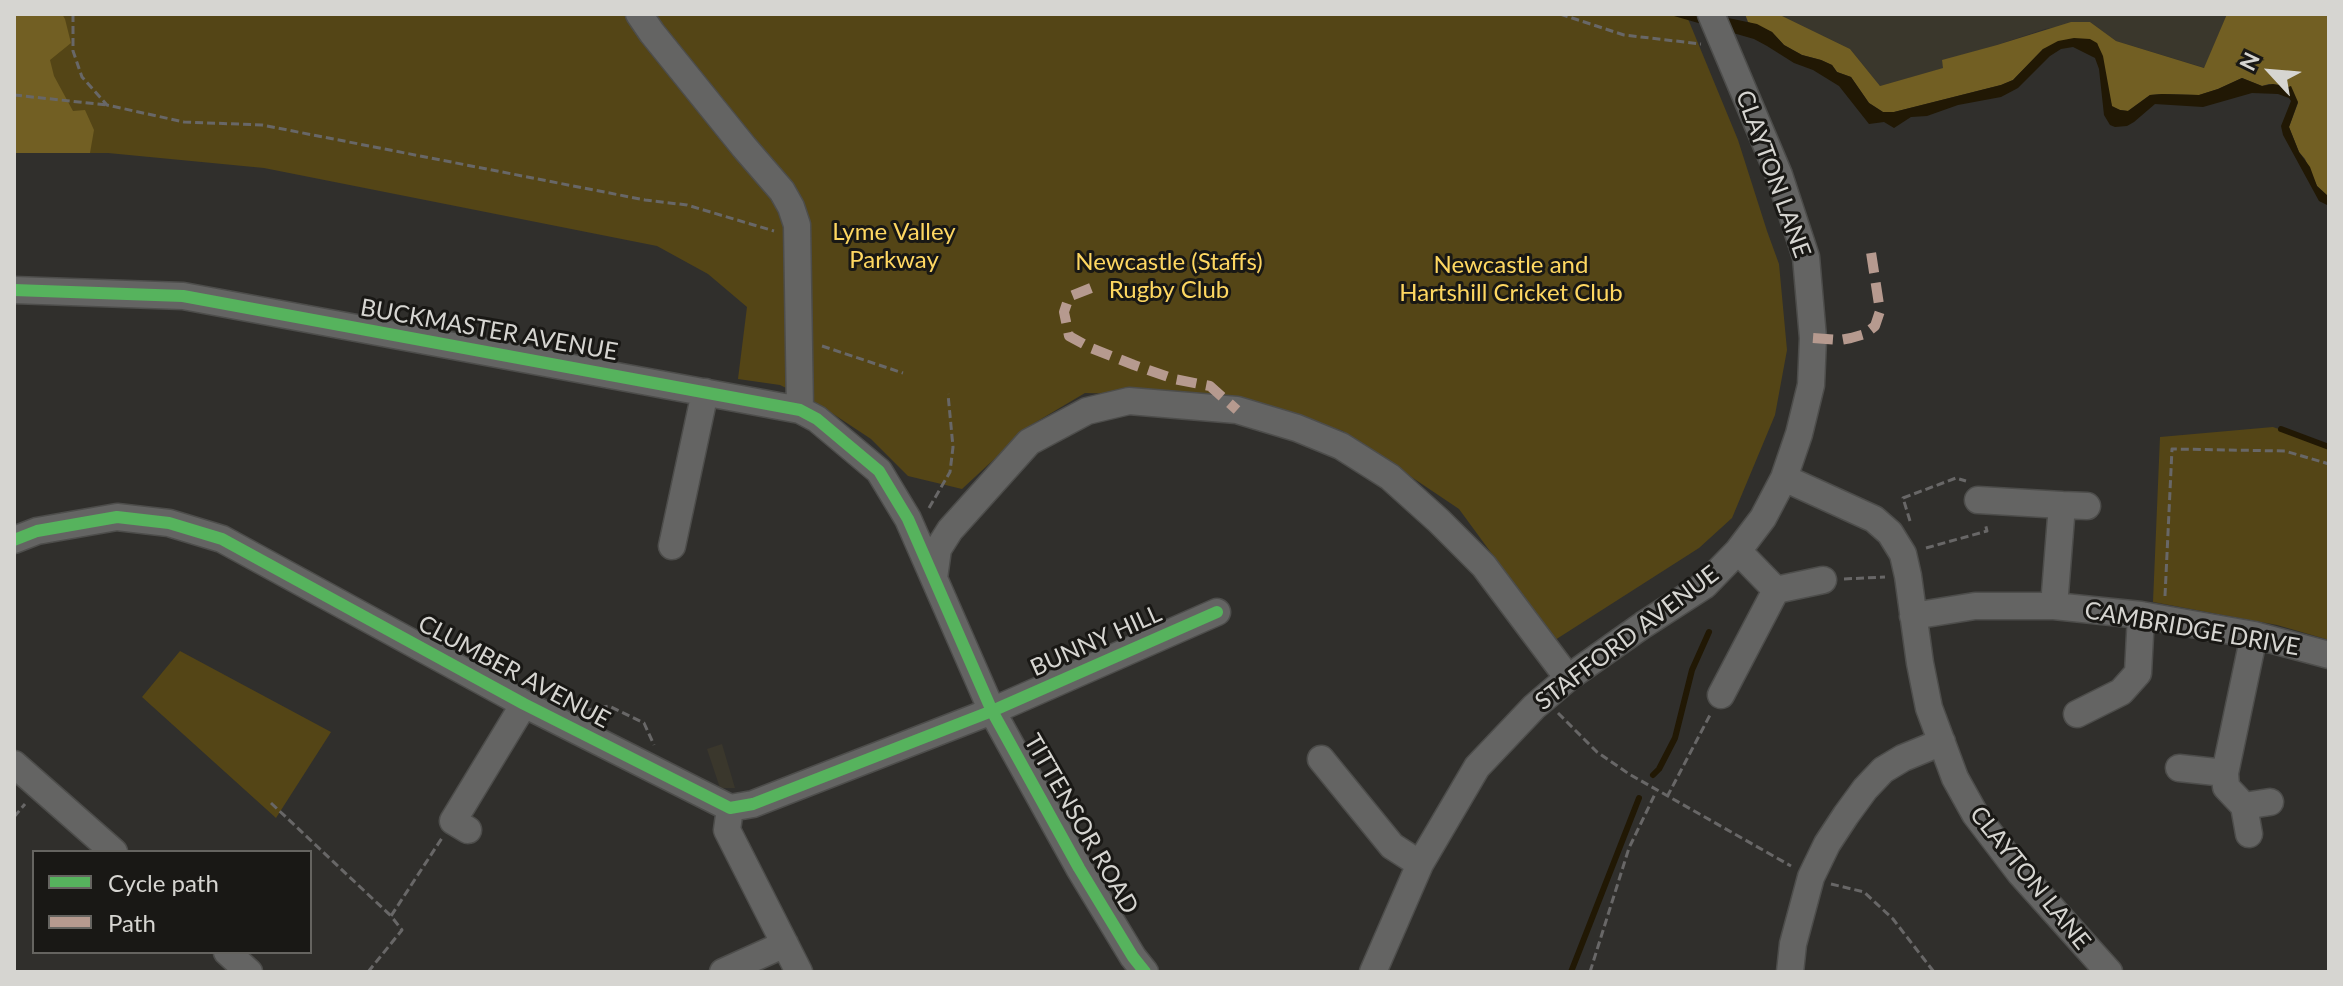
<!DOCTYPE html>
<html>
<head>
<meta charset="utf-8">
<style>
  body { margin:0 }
  #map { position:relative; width:2343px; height:986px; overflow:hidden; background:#302f2c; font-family:Lato,sans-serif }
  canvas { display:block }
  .frame { position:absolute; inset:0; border:16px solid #d6d5d1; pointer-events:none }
  .legend { position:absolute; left:32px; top:850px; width:280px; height:104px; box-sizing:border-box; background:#191815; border:2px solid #656460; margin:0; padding:10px 14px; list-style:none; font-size:24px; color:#d6d5d1 }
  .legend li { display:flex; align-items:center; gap:16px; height:40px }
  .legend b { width:40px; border:2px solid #656460 }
  .north { position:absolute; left:2231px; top:32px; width:80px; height:80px; -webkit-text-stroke:6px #191815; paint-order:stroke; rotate:296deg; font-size:22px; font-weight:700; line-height:32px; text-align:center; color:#d6d5d1 }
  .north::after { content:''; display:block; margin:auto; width:28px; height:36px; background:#d6d5d1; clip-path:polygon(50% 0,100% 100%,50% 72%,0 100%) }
</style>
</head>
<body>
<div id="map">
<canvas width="2343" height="986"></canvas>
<div class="frame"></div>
<ul class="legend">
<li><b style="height:10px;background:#56b35d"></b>Cycle path</li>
<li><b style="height:10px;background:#b69a8f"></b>Path</li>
</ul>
<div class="north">N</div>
</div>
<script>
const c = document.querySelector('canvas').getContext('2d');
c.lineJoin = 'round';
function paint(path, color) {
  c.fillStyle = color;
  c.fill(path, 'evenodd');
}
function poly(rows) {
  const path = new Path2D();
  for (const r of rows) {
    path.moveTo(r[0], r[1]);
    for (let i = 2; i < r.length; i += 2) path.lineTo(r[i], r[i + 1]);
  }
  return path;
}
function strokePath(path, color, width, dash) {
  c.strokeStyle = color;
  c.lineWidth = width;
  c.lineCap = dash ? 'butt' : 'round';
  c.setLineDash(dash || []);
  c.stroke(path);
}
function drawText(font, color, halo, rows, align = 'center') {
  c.font = font + ' Lato,sans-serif';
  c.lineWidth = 6;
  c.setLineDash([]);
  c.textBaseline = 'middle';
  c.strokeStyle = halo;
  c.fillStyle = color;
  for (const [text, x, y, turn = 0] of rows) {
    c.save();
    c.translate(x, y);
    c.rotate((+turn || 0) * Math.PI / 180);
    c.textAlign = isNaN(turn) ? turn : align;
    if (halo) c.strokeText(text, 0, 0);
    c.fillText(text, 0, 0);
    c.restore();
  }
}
const built = poly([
  [1778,14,2227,14,2205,68,2116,41,2090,22,2045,29,1997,45,1942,61,1944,68,1880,86,1850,49],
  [722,744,735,788,720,788,707,749]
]);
const green = poly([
  [14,14,1686,14,1738,140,1767,231,1779,264,1787,350,1775,415,1732,518,1699,548,1555,640,1459,509,1343,431,1248,399,1201,396,1085,393,1031,425,962,489,908,476,871,439,815,402,780,385,738,379,747,307,708,274,657,246,264,168,108,153,14,153],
  [2273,427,2329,447,2329,640,2277,625,2153,602,2160,437],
  [180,651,331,732,276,818,142,697]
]);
const forest = poly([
  [14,14,62,14,65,19,71,43,50,60,54,76,73,111,85,110,94,130,90,153,14,153],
  [1745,14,1778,14,1850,49,1880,86,1943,68,1942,60,1997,45,2071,22,2090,22,2116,41,2204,68,2227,14,2329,14,2329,197,2317,186,2305,159,2299,152,2289,127,2298,103,2288,87,2282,85,2269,84,2262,86,2242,78,2218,89,2199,95,2162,94,2150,95,2128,111,2120,110,2112,107,2097,43,2043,49,2013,80,2001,85,1894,112,1883,112,1869,103,1851,77,1837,72,1832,65,1821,60,1802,55,1784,45,1772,32,1748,22]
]);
const water = poly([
  [1667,14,1709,14,1757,24,1772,32,1784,45,1802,55,1821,60,1832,65,1837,72,1851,77,1869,103,1883,112,1894,112,2001,85,2013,80,2043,49,2058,41,2074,38,2090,39,2097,43,2103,56,2112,106,2120,110,2128,111,2150,95,2162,94,2199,95,2218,89,2242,78,2262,86,2273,84,2288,87,2291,86,2298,102,2289,127,2299,152,2310,167,2317,186,2329,197,2329,206,2319,201,2283,135,2281,126,2291,101,2289,98,2278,94,2252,93,2203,107,2155,104,2134,122,2127,126,2115,127,2110,125,2104,115,2099,69,2095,58,2073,47,2061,49,2050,56,2018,88,2001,97,1958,105,1927,116,1911,117,1894,128,1884,122,1869,124,1839,86,1813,70,1794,63,1767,46,1754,39]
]);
const stream = poly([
  [2281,429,2329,447],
  [1653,775,1659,769,1675,738,1692,670,1709,632],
  [1571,972,1639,798]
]);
const path = poly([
  [73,14,73,51,82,77,107,105,184,122,262,125,645,200,687,205,774,231],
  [1560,14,1624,35,1701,44],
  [14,95,107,105],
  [822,346,903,373],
  [929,508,950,472,953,447,948,394],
  [1910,521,1903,498,1956,478,1966,481],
  [1926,548,1987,531,1985,523],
  [1844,579,1885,577],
  [2165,596,2172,449,2285,451,2329,464],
  [588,710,609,706,644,723,654,745],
  [1558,713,1597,752,1629,774,1791,866],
  [1667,797,1710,715],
  [271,803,391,916],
  [14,817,25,804],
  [1831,884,1864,892,1893,919,1934,972],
  [368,972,402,930,391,916,442,838],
  [1590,972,1629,848,1656,792]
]);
const minor = poly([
  [639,14,652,33,744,147,782,191,791,207,797,225,800,410],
  [14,290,183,296,800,410,817,419,879,471,908,519,992,711,1079,868,1133,957,1145,972],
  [1784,478,1874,519,1890,533,1903,554,1908,576,1920,663,1929,708,1955,778,1975,814,2020,873,2109,972],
  [1978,500,2062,505,2054,606],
  [2062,505,2087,506],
  [14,540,37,531,117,517,169,523,222,539,524,704,730,808,753,804,992,711,1217,612],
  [672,546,705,392],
  [934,578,938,549,950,530,1029,442,1087,411,1129,401,1237,410,1297,428,1341,446,1390,477,1439,521,1484,566,1568,678],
  [1776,590,1823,580],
  [1913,616,1975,606,2054,606,2141,615,2254,635,2329,655],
  [1721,695,1776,590,1738,551],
  [2077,714,2121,692,2138,673,2141,615],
  [1321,759,1392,846,1420,864],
  [14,764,114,852],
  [2179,768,2225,773],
  [2244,806,2270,802],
  [730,808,727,830,799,972],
  [468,830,453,821,524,704],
  [2249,834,2244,806,2226,787,2225,773,2254,635],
  [227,952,249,972],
  [723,972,785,944],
  [1373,972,1420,864,1477,767,1534,707,1568,678,1643,625,1705,585,1738,551,1763,518,1784,478,1799,434,1811,385,1813,338,1806,257,1779,175,1711,14],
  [1790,972,1793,944,1811,877,1827,844,1846,815,1865,789,1883,770,1903,758,1942,742]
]);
const quiet = poly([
  [1091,288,1071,296,1067,303,1064,312,1069,336,1091,348,1134,365,1174,379,1210,386,1237,410],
  [1813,338,1840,340,1851,338,1865,334,1875,326,1880,311,1870,246]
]);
const cycleway = poly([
  [14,290,183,296,800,410,817,419,879,471,908,519,992,711,1079,868,1133,957,1145,972],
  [14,540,37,531,117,517,169,523,222,539,524,704,730,808,753,804,992,711,1217,612]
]);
const streetNames = [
  ["CLAYTON LANE",1773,174,70],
  ["BUCKMASTER AVENUE",489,330,10],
  ["CAMBRIDGE DRIVE",2192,629,10],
  ["STAFFORD AVENUE",1627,638,-37],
  ["BUNNY HILL",1096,641,-24],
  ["CLUMBER AVENUE",514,672,28],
  ["TITTENSOR ROAD",1081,824,60],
  ["CLAYTON LANE",2030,878,51]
];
const parkNames = [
  ["Lyme Valley",894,232],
  ["Parkway",894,260],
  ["Newcastle (Staffs)",1169,262],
  ["Rugby Club",1169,290],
  ["Newcastle and",1511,265],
  ["Hartshill Cricket Club",1511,293]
];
paint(built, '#3a372c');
paint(green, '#544516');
paint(forest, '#725f23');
paint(water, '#211804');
strokePath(stream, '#211804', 6);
strokePath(minor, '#4d4d4b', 29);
strokePath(path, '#686767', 3, [8, 4]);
strokePath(minor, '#646463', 26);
strokePath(quiet, '#b69a8f', 10, [20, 10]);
strokePath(cycleway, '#56b35d', 12);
drawText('24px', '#d6d5d1', '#191815', streetNames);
drawText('24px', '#fed761', '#191815', parkNames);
</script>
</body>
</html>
